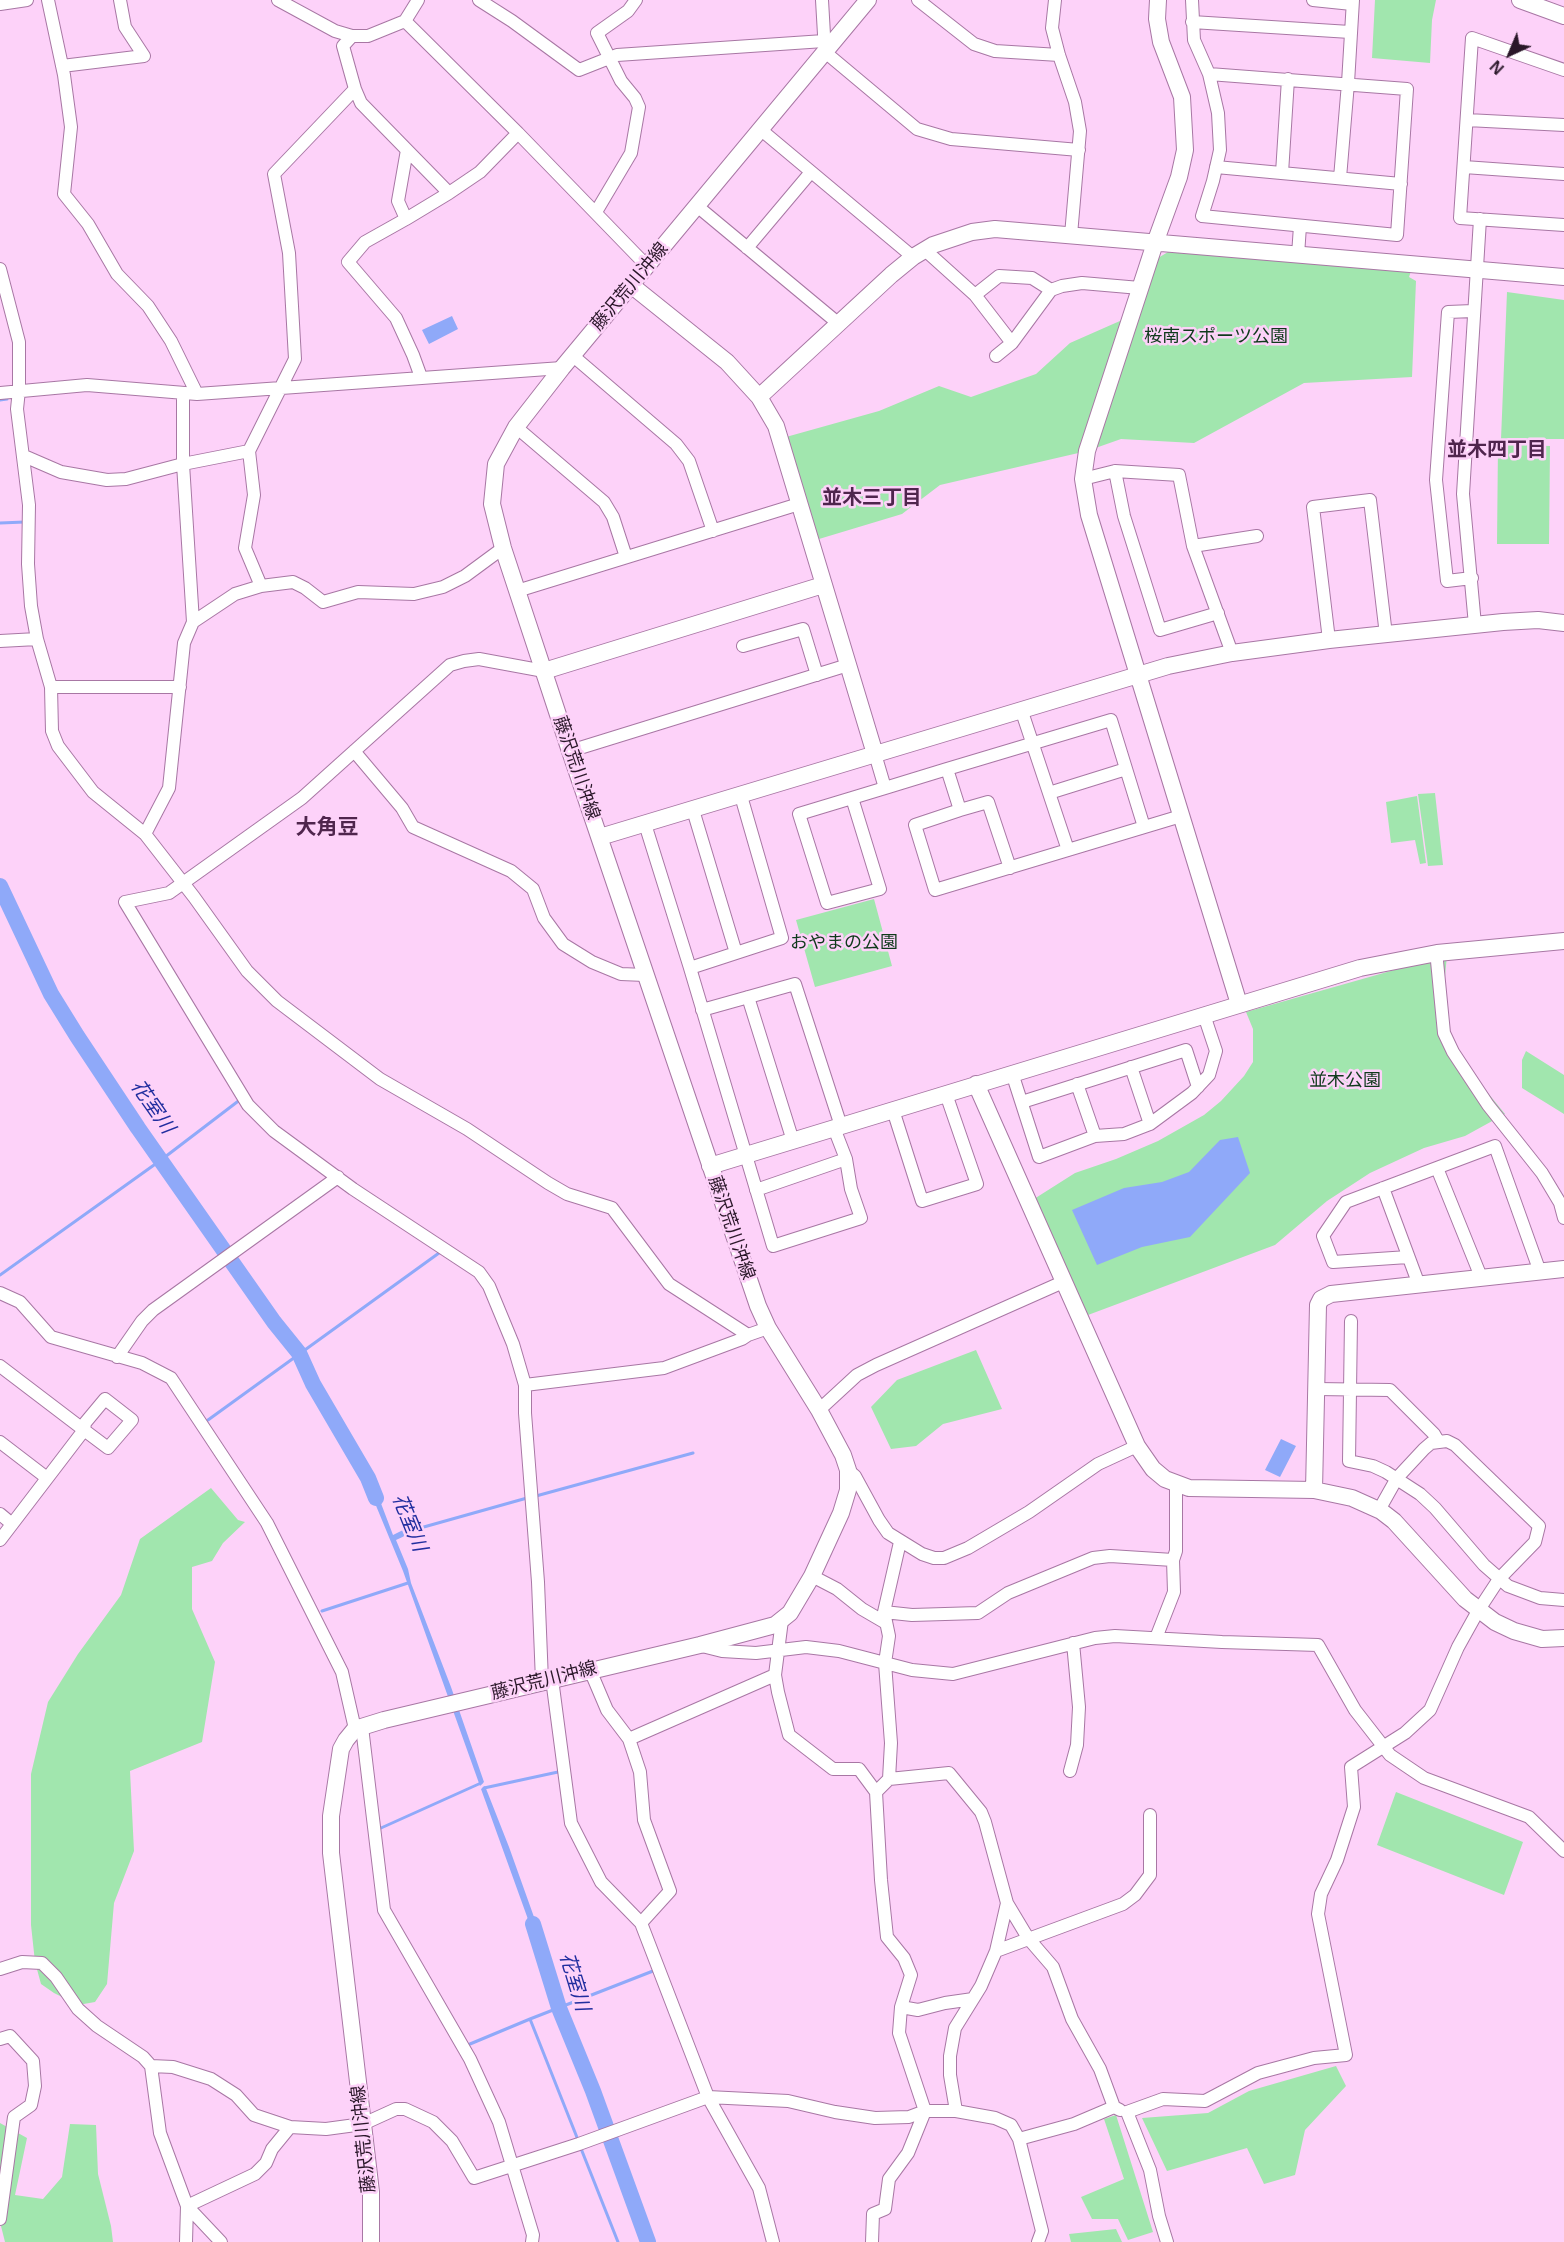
<!DOCTYPE html>
<html>
<head>
<meta charset="utf-8">
<style>
  body { margin:0 }
  #map { position:relative; width:1564px; height:2242px; overflow:hidden; background:#fdd2f9; font-family:Helvetica,sans-serif }
  canvas { display:block }
  .north { position:absolute; left:1480px; top:24px; width:60px; height:60px; -webkit-text-stroke:4px #fdd2f9; paint-order:stroke; rotate:224deg; font-size:16px; font-weight:700; line-height:24px; text-align:center; color:#2a1729 }
  .north::after { content:''; display:block; margin:auto; width:21px; height:27px; background:#2a1729; clip-path:polygon(50% 0,100% 100%,50% 72%,0 100%) }
</style>
</head>
<body>
<div id="map">
<canvas width="1564" height="2242"></canvas>
<div class="north">N</div>
</div>
<script>
const c = document.querySelector('canvas').getContext('2d');
c.lineJoin = 'round';
function paint(path, color) {
  c.fillStyle = color;
  c.fill(path, 'evenodd');
}
function poly(rows) {
  const path = new Path2D();
  for (const r of rows) {
    path.moveTo(r[0], r[1]);
    for (let i = 2; i < r.length; i += 2) path.lineTo(r[i], r[i + 1]);
  }
  return path;
}
function strokePath(path, color, width, dash) {
  c.strokeStyle = color;
  c.lineWidth = width;
  c.lineCap = dash ? 'butt' : 'round';
  c.setLineDash(dash || []);
  c.stroke(path);
}
function drawText(font, color, halo, rows, align = 'center') {
  c.font = font + ' Helvetica,"Noto Sans JP",sans-serif';
  c.lineWidth = 5;
  c.setLineDash([]);
  c.textBaseline = 'middle';
  c.strokeStyle = halo;
  c.fillStyle = color;
  for (const [text, x, y, turn = 0] of rows) {
    c.save();
    c.translate(x, y);
    c.rotate((+turn || 0) * Math.PI / 180);
    c.textAlign = isNaN(turn) ? turn : align;
    if (halo) c.strokeText(text, 0, 0);
    c.fillText(text, 0, 0);
    c.restore();
  }
}
const green = poly([
  [1375,0,1436,0,1432,20,1430,63,1372,58],
  [1168,252,1411,271,1409,277,1416,281,1412,377,1304,383,1194,443,1121,439,1087,451,940,485,902,514,819,539,786,437,879,411,939,386,971,397,1036,374,1070,343,1138,313,1153,261],
  [1507,292,1564,300,1564,439,1501,439],
  [1498,444,1550,446,1549,544,1497,544],
  [1435,793,1443,865,1428,866,1418,794],
  [1417,796,1426,863,1420,864,1415,840,1391,843,1386,802],
  [874,899,892,966,815,987,796,920],
  [1447,955,1441,1020,1453,1050,1505,1114,1465,1136,1424,1148,1370,1173,1327,1201,1275,1245,1088,1315,1034,1199,1075,1173,1116,1159,1158,1141,1204,1115,1221,1101,1244,1076,1253,1062,1253,1029,1246,1012],
  [1526,1051,1564,1075,1564,1114,1522,1088,1522,1060],
  [976,1350,1002,1409,943,1424,916,1446,891,1449,871,1407,897,1380],
  [211,1488,238,1520,245,1522,223,1543,212,1561,192,1567,192,1609,215,1662,202,1742,130,1771,134,1851,114,1903,107,1984,95,2002,78,2005,54,1993,41,1984,35,1962,31,1925,31,1774,48,1702,78,1654,121,1595,140,1539],
  [1396,1792,1523,1842,1504,1895,1377,1845],
  [1336,2066,1346,2086,1305,2130,1295,2175,1264,2184,1247,2148,1167,2171,1142,2118,1208,2113,1249,2091],
  [1116,2115,1153,2232,1128,2240,1118,2219,1092,2219,1081,2197,1124,2179,1104,2119],
  [0,2123,27,2138,15,2195,43,2199,62,2177,70,2124,96,2125,98,2174,111,2226,113,2242,5,2242,0,2222],
  [1116,2229,1122,2242,1071,2242,1069,2234]
]);
const water = poly([
  [452,316,458,329,429,344,422,330],
  [1238,1137,1250,1173,1190,1237,1142,1247,1097,1265,1072,1210,1124,1188,1162,1182,1189,1172,1220,1140],
  [1281,1439,1296,1446,1280,1477,1265,1470],
  [371,1477,393,1535,407,1528,409,1534,396,1540,408,1569,411,1583,451,1687,484,1782,480,1786,403,1571,365,1479],
  [485,1786,509,1847,544,1945,538,1947,481,1789]
]);
const stream = poly([
  [0,400,7,399],
  [0,523,25,522],
  [0,1275,161,1160,241,1099],
  [208,1420,439,1253],
  [536,1496,693,1453],
  [406,1532,527,1498],
  [322,1611,408,1583],
  [484,1788,558,1772],
  [381,1828,481,1783],
  [470,2044,530,2019],
  [578,2140,530,2019,653,1971],
  [580,2146,618,2242]
]);
const river = poly([
  [0,886,51,994,77,1036,138,1128,274,1322,299,1353,313,1384,368,1478,376,1498],
  [533,1924,559,2008,593,2091,648,2242]
]);
const street = poly([
  [48,0,64,75,71,127,64,194,88,224,117,274,148,306,171,341,197,394],
  [278,0,335,31,352,36,368,36,405,21,418,0],
  [479,0,512,21,579,70,617,55,824,41],
  [822,0,825,52,917,129,951,139,1079,150],
  [918,0,974,44,995,51,1059,55],
  [1055,0,1052,28,1059,55,1075,102,1080,131,1071,235],
  [1192,0,1194,40,1209,74,1218,113,1220,150,1213,181,1202,216,1397,235,1407,89,1209,74],
  [1313,0,1352,4],
  [0,4,27,0],
  [405,21,518,133],
  [1192,22,1350,32],
  [352,36,343,46,355,89,361,103,449,193,480,172,518,133,647,266],
  [62,66,144,56,125,27,120,0],
  [1564,70,1472,38,1460,218,1564,225],
  [1467,120,1564,125],
  [760,129,913,257],
  [407,150,398,201,406,219,365,242,348,262,396,318,413,355,421,377],
  [1216,167,1401,184],
  [1464,167,1564,174],
  [1282,173,1288,79],
  [1340,178,1348,83,1353,0],
  [697,206,839,324],
  [596,212,631,153,639,107,635,98,621,81,597,33,628,11,636,0],
  [406,219,449,193],
  [747,248,811,172],
  [925,250,975,295,1012,343],
  [1298,255,1300,226],
  [0,269,19,342,19,390,17,409,29,505,28,564,31,606,37,639,51,687,52,731,58,746,93,792,145,834,194,897,247,971,277,1001,380,1079,467,1129,548,1183,567,1194,612,1208,669,1284,748,1335,768,1328],
  [975,295,999,276,1032,278,1051,290],
  [572,355,676,444,689,461,713,531],
  [996,356,1012,343,1051,290,1062,286,1082,283,1140,288],
  [0,393,87,385,197,394,562,368],
  [183,393,183,464,193,622],
  [516,427,604,502,613,517,626,557],
  [249,451,254,495,245,548,261,586],
  [24,456,61,472,107,480,126,479,183,464,249,451,295,359,289,253,274,174,355,89],
  [1115,471,1124,516,1160,630,1218,613],
  [1083,479,1115,471,1179,475,1193,546,1232,653],
  [1193,546,1257,536],
  [1472,578,1447,581,1436,480,1448,312,1473,311],
  [517,591,799,504],
  [1475,625,1463,494,1480,219],
  [1329,640,1313,507,1370,500,1386,635],
  [0,641,37,639],
  [743,646,803,629,817,675],
  [51,687,180,687],
  [1021,709,1068,850],
  [354,751,402,808,413,827,511,871,533,889,544,918,563,944,592,962,621,974,645,975],
  [570,751,848,665],
  [875,754,885,788,947,769,960,810,915,825,935,890,1181,816],
  [947,769,1111,720,1144,827],
  [1049,793,1126,769],
  [852,798,880,889,827,903,799,814,852,798,885,788],
  [693,810,736,953],
  [960,810,988,802,1010,868],
  [645,824,690,968,782,938,741,796],
  [145,834,169,788,184,643,193,622,235,594,261,586,293,582,305,588,323,602,358,592,414,594,443,587,465,576,503,548],
  [1437,953,1437,961,1444,1033,1453,1052,1488,1105,1542,1173,1560,1203,1564,1218],
  [690,968,773,1246,861,1218,851,1189,846,1159,834,1128],
  [748,997,793,1141],
  [702,1010,795,984,841,1126],
  [1131,1067,1150,1124],
  [1012,1073,1039,1157,1095,1136,1124,1134,1150,1124,1192,1093,1209,1075,1216,1051,1204,1015],
  [1077,1084,1095,1136],
  [1022,1102,1186,1050,1198,1087],
  [893,1110,922,1201,977,1184,946,1094],
  [1437,1168,1481,1277],
  [1383,1188,1419,1285],
  [756,1190,846,1159],
  [1408,1257,1333,1262,1323,1236,1346,1202,1495,1146,1540,1272],
  [0,1293,20,1302,51,1337,142,1363,171,1378,267,1523,342,1672,355,1729],
  [1351,1321,1349,1461,1373,1466,1386,1472,1420,1494,1435,1508,1484,1565,1508,1586,1540,1598,1564,1600],
  [117,1357,142,1321,153,1310,338,1177],
  [0,1366,84,1430,108,1448,132,1420,105,1399,85,1423,84,1430,0,1540],
  [525,1385,664,1368,742,1339,748,1335],
  [1316,1389,1390,1390,1434,1434,1438,1441],
  [819,1410,857,1375,876,1365,1063,1282],
  [0,1442,47,1478],
  [848,1470,855,1476,879,1520,888,1533,922,1554,934,1558,944,1558,968,1548,1029,1512,1098,1464,1137,1446],
  [0,1514,12,1524],
  [812,1576,837,1589,862,1609,886,1623],
  [884,1612,912,1615,978,1613,1008,1593,1093,1558,1110,1556,1173,1560],
  [782,1620,775,1675,778,1692,789,1735,833,1769,859,1769,876,1792,881,1880,887,1937,904,1958,911,1975,901,2007,899,2033,925,2111,908,2153,889,2179,885,2209,873,2214,872,2242],
  [1156,1638,1174,1592,1173,1560,1176,1551,1176,1484],
  [702,1646,722,1651,756,1653,806,1647,839,1651,912,1670,953,1674,1095,1638,1115,1636,1222,1642,1318,1645,1355,1710,1390,1755,1424,1778,1529,1817,1564,1851],
  [590,1670,607,1710,629,1739,640,1772,644,1820,670,1891,641,1923],
  [552,1679,571,1823,601,1882,641,1923,708,2097,759,2188,773,2242],
  [542,1681,538,1582,525,1413,525,1385,513,1344,489,1286,479,1272,353,1189,274,1131,248,1105,125,902,169,893,302,798,450,665,464,661,479,659,544,671],
  [362,1727,384,1910,470,2059,499,2122,533,2235,532,2242],
  [629,1739,775,1675],
  [1070,1771,1077,1745,1079,1707,1073,1643],
  [889,1779,891,1743,885,1663,889,1636,884,1612,900,1542],
  [876,1792,889,1779,949,1773,981,1812,985,1822,1007,1903,1028,1938,1053,1967,1072,2019,1100,2069,1114,2107],
  [996,1951,1007,1903],
  [0,1969,22,1962,42,1963,56,1977,78,2009,97,2026,143,2057,151,2066,160,2133,187,2206,186,2242],
  [901,2007,918,2010,945,2003,973,1999,981,1986,996,1951,1123,1904,1135,1895,1150,1875,1150,1815],
  [0,2039,10,2036,33,2061,35,2086,31,2105,14,2117,0,2219],
  [151,2066,173,2067,211,2079,236,2095,254,2115,290,2127,326,2129,363,2124,396,2109,405,2109,433,2122,452,2141,474,2178,579,2144,708,2097,788,2101,835,2112,875,2118,909,2117,925,2111,956,2111,995,2118,1011,2125,1019,2139,1042,2231,1038,2242],
  [956,2111,950,2075,950,2056,955,2028,973,1999],
  [1019,2139,1074,2124,1114,2107,1120,2110],
  [187,2206,255,2174,266,2163,272,2149,290,2127],
  [187,2206,221,2242],
  [1167,2242,1159,2216,1150,2170,1127,2112,1163,2099,1205,2101,1258,2073,1314,2058,1346,2055,1318,1914,1321,1894,1337,1860,1354,1807,1351,1767,1405,1733,1430,1710,1458,1647,1478,1611,1499,1579,1535,1542,1539,1526,1455,1445,1447,1441,1431,1443,1424,1449,1397,1478,1379,1510]
]);
const secondary = poly([
  [1158,0,1157,19,1161,42,1182,97,1185,150,1179,177,1155,243,1087,451,1083,479,1089,515,1239,1004],
  [1520,0,1564,16],
  [631,285,727,362,759,397,776,426,875,754],
  [759,397,891,275,913,257,933,245,972,232,995,229,1564,277],
  [544,671,823,585],
  [600,837,1168,666,1232,653,1329,640,1503,622,1538,620,1564,623],
  [976,1084,1137,1446,1153,1469,1165,1479,1189,1488,1314,1490,1352,1498,1381,1511,1394,1521,1465,1599,1495,1622,1514,1631,1542,1639,1564,1638],
  [710,1166,1360,968,1437,953,1564,941],
  [1314,1490,1318,1305,1321,1299,1331,1294,1564,1269],
  [371,2242,371,2192,331,1853,331,1816,341,1749,346,1740,355,1729,384,1720,700,1645,775,1625,790,1613,812,1576,841,1513,848,1490,848,1470,843,1455,819,1410,768,1328,758,1306,570,751,503,548,492,504,496,464,516,427,562,368,868,0]
]);
const streetNames = [
  ["藤沢荒川沖線",630,287,-50],
  ["藤沢荒川沖線",576,768,71],
  ["藤沢荒川沖線",731,1228,71],
  ["藤沢荒川沖線",544,1681,-14],
  ["藤沢荒川沖線",364,2139,-96]
];
const parkNames = [
  ["桜南スポーツ公園",1216,337],
  ["おやまの公園",844,943],
  ["並木公園",1345,1081]
];
const neighbourhoodNames = [
  ["並木四丁目",1497,450],
  ["並木三丁目",872,498]
];
const waterNames = [
  ["花室川",152,1107,55],
  ["花室川",409,1523,68],
  ["花室川",574,1982,73]
];
const quarterNames = [
  ["大角豆",327,828]
];
paint(green, '#a1e6ae');
paint(water, '#8fa9f9');
strokePath(stream, '#8fa9f9', 3);
strokePath(river, '#8fa9f9', 16);
strokePath(street, '#a877a4', 14);
strokePath(secondary, '#a877a4', 18);
strokePath(street, '#fff', 12);
strokePath(secondary, '#fff', 16);
drawText('18px', '#2a1729', '#fdd2f9', streetNames);
drawText('18px', '#0f3a1b', '#fdd2f9', parkNames);
drawText('bold 20px', '#4f254d', '#fdd2f9', neighbourhoodNames);
drawText('italic 20px', '#212e9f', '#fdd2f9', waterNames);
drawText('bold 21px', '#4f254d', '#fdd2f9', quarterNames);
</script>
</body>
</html>
